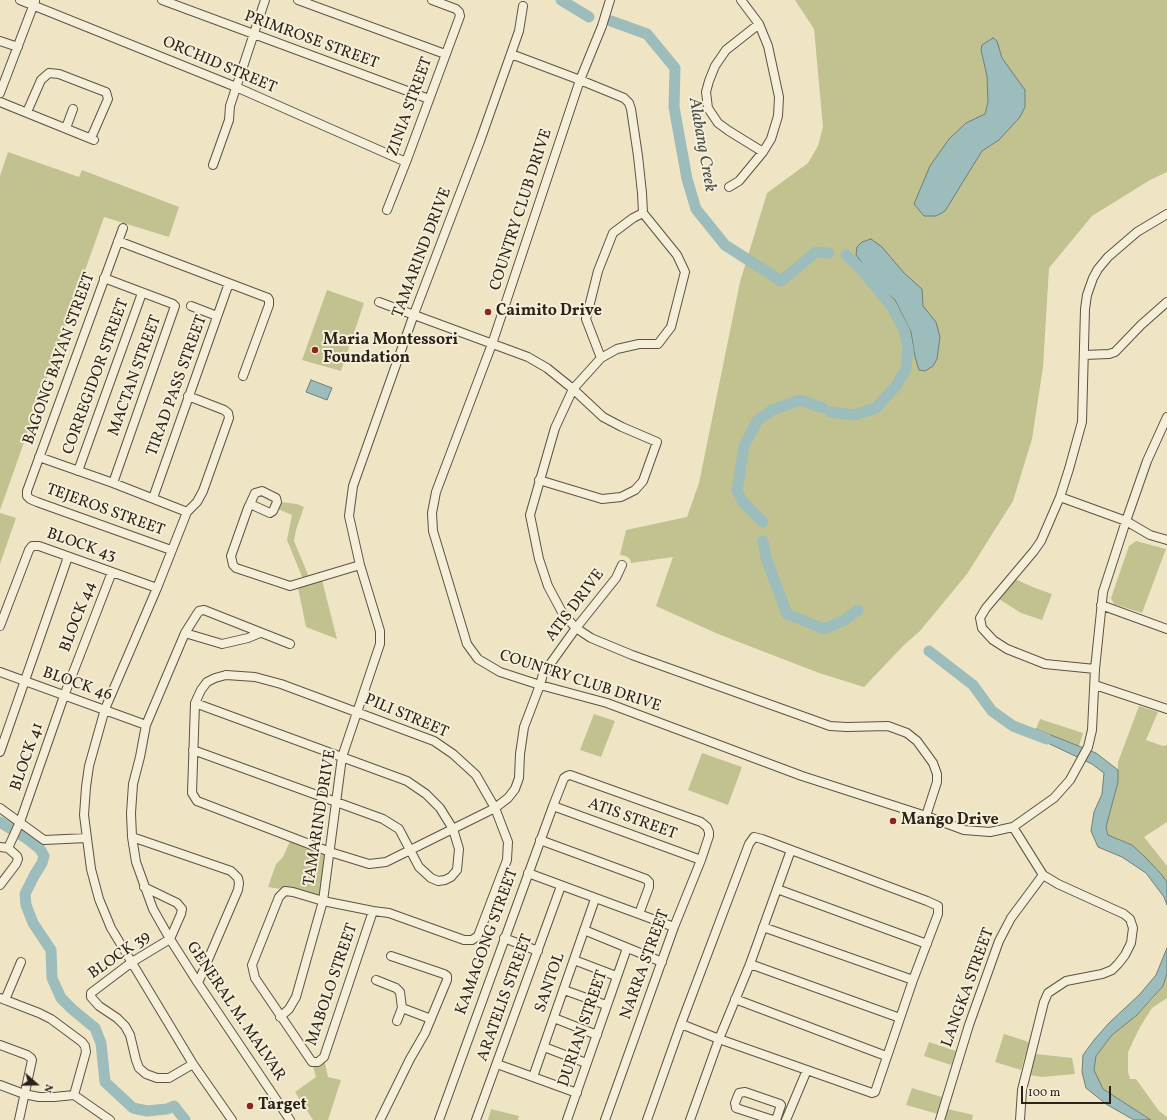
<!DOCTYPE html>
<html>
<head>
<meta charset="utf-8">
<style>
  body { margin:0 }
  #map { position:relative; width:1167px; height:1120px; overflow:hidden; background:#efe5c5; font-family:Vollkorn,serif }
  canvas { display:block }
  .north { position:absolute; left:16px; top:1064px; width:40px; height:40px; -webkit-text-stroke:3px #f5eed9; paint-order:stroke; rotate:110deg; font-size:11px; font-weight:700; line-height:16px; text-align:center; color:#2b2218 }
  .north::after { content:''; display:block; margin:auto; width:14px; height:18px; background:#2b2218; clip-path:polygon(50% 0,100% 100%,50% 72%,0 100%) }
  .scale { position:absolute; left:1021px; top:1086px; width:90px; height:18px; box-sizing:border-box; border:2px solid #2b2218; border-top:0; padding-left:5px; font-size:12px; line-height:14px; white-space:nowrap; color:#2b2218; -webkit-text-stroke:3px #f5eed9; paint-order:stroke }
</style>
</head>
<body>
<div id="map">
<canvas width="1167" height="1120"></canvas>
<div class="north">N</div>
<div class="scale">100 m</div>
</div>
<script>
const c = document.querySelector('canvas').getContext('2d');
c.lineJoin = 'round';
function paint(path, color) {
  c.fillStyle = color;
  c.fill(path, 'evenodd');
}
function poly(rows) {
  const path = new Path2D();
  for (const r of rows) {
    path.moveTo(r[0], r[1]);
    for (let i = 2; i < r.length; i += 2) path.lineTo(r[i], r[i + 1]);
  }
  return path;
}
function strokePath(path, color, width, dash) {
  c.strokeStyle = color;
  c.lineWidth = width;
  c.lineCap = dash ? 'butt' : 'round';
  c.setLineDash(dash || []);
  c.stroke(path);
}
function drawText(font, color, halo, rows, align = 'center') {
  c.font = font + ' Vollkorn,serif';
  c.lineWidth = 4;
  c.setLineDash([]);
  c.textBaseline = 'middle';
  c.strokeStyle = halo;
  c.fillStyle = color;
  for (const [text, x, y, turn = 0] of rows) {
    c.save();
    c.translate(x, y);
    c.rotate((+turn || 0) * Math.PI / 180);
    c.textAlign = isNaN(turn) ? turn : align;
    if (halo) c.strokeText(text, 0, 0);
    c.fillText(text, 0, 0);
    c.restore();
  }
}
const green = poly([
  [795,0,1167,0,1167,172,1150,180,1092,216,1049,268,1043,367,1032,439,1013,501,967,574,920,631,904,645,864,687,819,673,718,634,656,606,673,557,631,563,630,559,626,556,620,555,626,530,687,517,699,483,740,282,767,193,808,163,818,146,823,127,814,29],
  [8,152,79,177,82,170,179,207,169,237,104,217,0,510,0,176],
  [327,290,364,303,341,371,302,360],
  [280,502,297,504,304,507,296,530,294,541,309,577,303,579,287,540,292,515,278,509],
  [0,513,16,518,0,564],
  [1136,541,1166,549,1142,613,1114,604,1111,598,1129,546],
  [1015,579,1035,588,1052,594,1042,620,1021,613,999,599],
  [322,580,337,639,306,627,298,588],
  [1139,706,1158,712,1146,740,1163,746,1167,745,1167,822,1144,837,1167,866,1167,882,1132,845,1108,835,1106,827,1118,782,1118,762],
  [594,714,615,721,601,757,580,750],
  [1040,719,1083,733,1079,746,1036,729],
  [702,753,742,767,728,805,688,790],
  [290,841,326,855,320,895,268,887,276,864,283,857],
  [1167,974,1167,998,1152,1008,1140,1027,1128,1052,1128,1072,1130,1079,1136,1079,1159,1111,1167,1117,1167,1120,1151,1120,1103,1089,1094,1070,1096,1056,1112,1035,1137,1015,1154,997,1163,986],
  [1004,1034,1029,1042,1021,1070,995,1062],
  [929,1042,956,1051,951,1065,924,1056],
  [1036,1054,1072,1058,1075,1074,1042,1077,1029,1075],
  [325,1063,328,1077,341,1080,328,1120,313,1120,295,1092,316,1077,313,1066],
  [912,1088,942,1097,938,1114,906,1105],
  [491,1109,519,1116,518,1120,488,1120],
  [948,1109,973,1115,972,1120,945,1120]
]);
const water = poly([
  [993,38,997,41,1002,58,1025,90,1025,107,1020,117,999,140,982,151,945,211,936,216,924,216,914,204,930,166,949,139,966,123,985,114,988,102,987,76,981,50,982,45,993,38],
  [871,239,882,247,904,273,922,289,923,306,936,322,940,337,937,359,933,366,925,371,919,370,915,357,911,332,895,300,882,289,856,255,857,247,862,242,871,239],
  [311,380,332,388,327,400,306,392,311,380],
  [1036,729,1096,753,1118,770,1118,782,1106,827,1108,835,1132,845,1144,856,1162,875,1167,882,1167,905,1164,897,1146,873,1122,857,1098,847,1091,831,1094,812,1102,794,1104,773,1092,764,1033,736,1036,729],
  [1167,948,1167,974,1163,986,1137,1015,1112,1035,1096,1056,1094,1070,1103,1089,1151,1120,1134,1120,1106,1104,1086,1088,1082,1072,1083,1055,1094,1040,1109,1023,1140,994,1156,975,1167,948]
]);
const river = poly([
  [561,0,589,17],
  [611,21,647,34,675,68,674,107,687,179,696,209,725,245,781,281,816,252,829,253],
  [831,412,854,415,876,408,896,386,906,369,908,349,904,330,892,307,861,269,846,255],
  [763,522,743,502,737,491,744,446,757,421,772,410,800,400,823,408],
  [763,541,766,558,787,614,824,629,843,621,858,610],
  [929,651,973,685,992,711,1013,726,1047,739],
  [0,822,26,838,40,849,44,856,42,863,34,876,25,894,26,905,33,923,51,950,52,978,61,998,72,1009,95,1028,101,1043,105,1082,133,1108,147,1111,167,1109,174,1106,185,1120]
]);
const minor = poly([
  [20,0,236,87,406,162],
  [162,0,429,99],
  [298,0,445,54],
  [610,0,602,26,580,80,492,344,436,492,432,513,433,531,467,644,478,659,500,672,540,685,607,703,802,776,926,816,964,830,990,832,1013,827,1054,798,1070,780,1088,747,1092,730,1095,669,1103,592,1126,521,1147,461,1167,417],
  [759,24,726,50,715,66,709,81,706,92,708,108,718,123,729,131,763,152],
  [0,41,18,47],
  [511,54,580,80,624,98,629,103,631,109,638,156,642,193,643,213,677,255,685,272,671,327,658,344,639,344,617,349,601,358,573,389,555,428,530,515,539,559,548,586,563,614,576,628,591,638,632,655,830,726,847,727,888,726,907,733,917,741,933,763,937,774,937,782,926,816],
  [0,93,35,1],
  [0,102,94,140],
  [27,112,41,80,49,73,59,74,103,91,106,92,108,99,91,138],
  [66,128,73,109],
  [213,165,229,120,230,106,265,0],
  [729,187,739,181,763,152,771,139,778,116,779,97,768,46,759,24,741,0],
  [387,210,406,162,460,16,459,12,456,9,432,0],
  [123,228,27,491,27,496,30,499,37,502,171,550],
  [118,241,268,298,269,300,269,305,243,376],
  [104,278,173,304,175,306,113,483],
  [379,302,528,357,547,368,573,389,603,417,622,427,657,442,643,481,635,490,621,497,602,499,539,480],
  [191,306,217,316],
  [1084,355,1109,354,1115,352,1141,325,1167,302],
  [601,358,586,319,598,271,613,233,633,218,643,213],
  [39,457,113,483,187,512],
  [78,471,142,293],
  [1060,497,1126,521,1150,535,1167,540],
  [153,498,229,283],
  [250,504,270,513,273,511,277,502,276,498,262,491,255,493,250,504,248,508,231,556,233,565,236,568,290,586,360,565],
  [187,512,157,588,105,709,89,766,86,787,84,815,91,869,99,899,111,928,193,1064,232,1120],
  [187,512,197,502,203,491,229,418,228,413,224,410,188,396],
  [1101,605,1167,629],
  [0,626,29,550,32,546,39,546,157,588],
  [185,633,222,644,248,638,260,633],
  [1095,669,1045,664,1007,649,993,640,982,628,980,618,986,608,1034,551,1041,541,1060,497,1069,469,1082,422,1085,309,1087,295,1093,278,1098,269,1108,257,1137,232,1167,214],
  [0,672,146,725],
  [226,675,255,677,281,684,434,741,453,754,476,775,495,808,386,862,369,864,330,852,197,801,192,793,195,703,201,690,207,682,215,678,226,675],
  [1095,685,1167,709],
  [193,750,383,819,399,829,419,867,431,878,438,881,445,880,451,877,457,870,459,849,453,829,440,808,426,794,407,781,195,703],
  [0,752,68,557],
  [553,806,701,860],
  [0,808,44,840,87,838],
  [1013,827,1043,875,1058,884,1124,914,1130,919,1133,928,1131,943,1125,955,1118,964,1112,970,1102,974,1066,981,1048,993,1044,1002,1022,1090,1020,1120],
  [132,837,231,871,238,878,239,883,238,890,198,983],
  [540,840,646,879,649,882,649,887,639,914],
  [0,847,8,848,17,856,18,859,16,864,0,885],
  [8,848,20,822,64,696,112,572],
  [528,873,674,927],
  [144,887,177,903,182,909,181,914,170,939,132,962,91,993,91,997,99,1006,117,1018,125,1026,130,1035,136,1060,139,1068,146,1074,157,1078,169,1078,193,1064],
  [777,889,927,944],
  [373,911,324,1057,318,1062,312,1062,255,978,252,965,279,897,285,891,293,892,323,901,373,911,389,913,464,940,472,940,478,936,507,860,508,842,495,808,508,798,515,789,519,778,520,754,524,727,540,685,543,674,576,628,616,578,622,565],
  [763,927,913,980],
  [584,930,662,962],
  [504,938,538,951],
  [574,960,616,976],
  [750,964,900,1018],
  [376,980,396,988,400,992,402,1008],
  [564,990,606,1005],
  [0,998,39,1013,51,1019,82,1042,85,1046,86,1052,74,1095],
  [735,999,886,1056],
  [5,1000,21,962],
  [280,1017,289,1009,296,997,323,901,342,757,380,644,380,631,360,565,349,516,353,486,414,314,480,141,519,31,523,6],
  [554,1018,597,1035],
  [397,1021,402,1008,431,1019],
  [0,1045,27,1055,31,1058,32,1060,19,1120],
  [544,1047,586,1063],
  [497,1064,577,1093],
  [533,1077,595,899],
  [0,1085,24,1094,39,1097,54,1097,74,1095,110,1120],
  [290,1120,198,983,170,939,153,909,136,862,132,837,131,813,133,784,140,757,146,725,185,633,197,614,199,611,204,610,290,644],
  [380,1120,410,1059,425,1033,447,980,447,976,444,974,391,956],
  [439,1120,553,806,564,778,567,776,570,775,701,822,707,827,709,832,709,836,701,860,674,927,605,1120],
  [476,1120,561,886],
  [567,1120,627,948],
  [647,1120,681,1024,749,844,754,837,762,839,927,901,938,906,938,914,913,980,875,1092,872,1093,719,1039,681,1024],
  [690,1120,719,1039,750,964,791,850],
  [773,1120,736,1108,735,1103,739,1093,745,1092,780,1104,781,1105,776,1120],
  [786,1120,807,1070],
  [940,1120,969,1025,999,941,1011,918,1043,875]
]);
const markers = [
  [488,312,4,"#8f2418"],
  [315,350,4,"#8f2418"],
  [893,821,4,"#8f2418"],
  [250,1106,4,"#8f2418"]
];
const streetNames = [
  ["PRIMROSE STREET",311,41,20],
  ["ORCHID STREET",219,66,23],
  ["ZINIA STREET",411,107,-70],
  ["COUNTRY CLUB DRIVE",522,210,-72],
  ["TAMARIND DRIVE",423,253,-69],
  ["BAGONG BAYAN STREET",60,359,-70],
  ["MACTAN STREET",136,376,-70],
  ["CORREGIDOR STREET",97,377,-70],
  ["TIRAD PASS STREET",178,386,-70],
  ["TEJEROS STREET",105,511,20],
  ["BLOCK 43",81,546,19],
  ["ATIS DRIVE",576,606,-53],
  ["BLOCK 44",79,617,-69],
  ["COUNTRY CLUB DRIVE",580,682,18],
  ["BLOCK 46",77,685,19],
  ["PILI STREET",406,717,23],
  ["BLOCK 41",28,757,-71],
  ["TAMARIND DRIVE",321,818,-81],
  ["ATIS STREET",632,820,20],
  ["KAMAGONG STREET",488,942,-70],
  ["BLOCK 39",120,956,-35],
  ["NARRA STREET",646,965,-70],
  ["SANTOL",551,983,-71],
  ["MABOLO STREET",333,985,-71],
  ["LANGKA STREET",969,988,-70],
  ["ARATELIS STREET",506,998,-70],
  ["GENERAL M. MALVAR",235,1012,56],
  ["DURIAN STREET",584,1029,-71]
];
const poiNames = [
  ["Caimito Drive",496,312],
  ["Maria Montessori",323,341],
  ["Foundation",323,359],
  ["Mango Drive",901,821],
  ["Target",258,1106]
];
const waterNames = [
  ["Alabang Creek",701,145,80]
];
paint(green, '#c1c28f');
paint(water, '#9cbdbb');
strokePath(water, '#6f7f7a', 1);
strokePath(river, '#9cbdbb', 11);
strokePath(minor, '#5c5343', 10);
strokePath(minor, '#f5eed9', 8);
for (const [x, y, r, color] of markers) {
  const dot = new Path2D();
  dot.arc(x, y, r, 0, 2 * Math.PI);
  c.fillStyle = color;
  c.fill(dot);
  strokePath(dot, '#f5eed9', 1.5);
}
drawText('16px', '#2b2218', '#f5eed9', streetNames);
drawText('bold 16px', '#2b2218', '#f5eed9', poiNames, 'left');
drawText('italic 17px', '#4d5049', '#f5eed9', waterNames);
</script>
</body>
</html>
